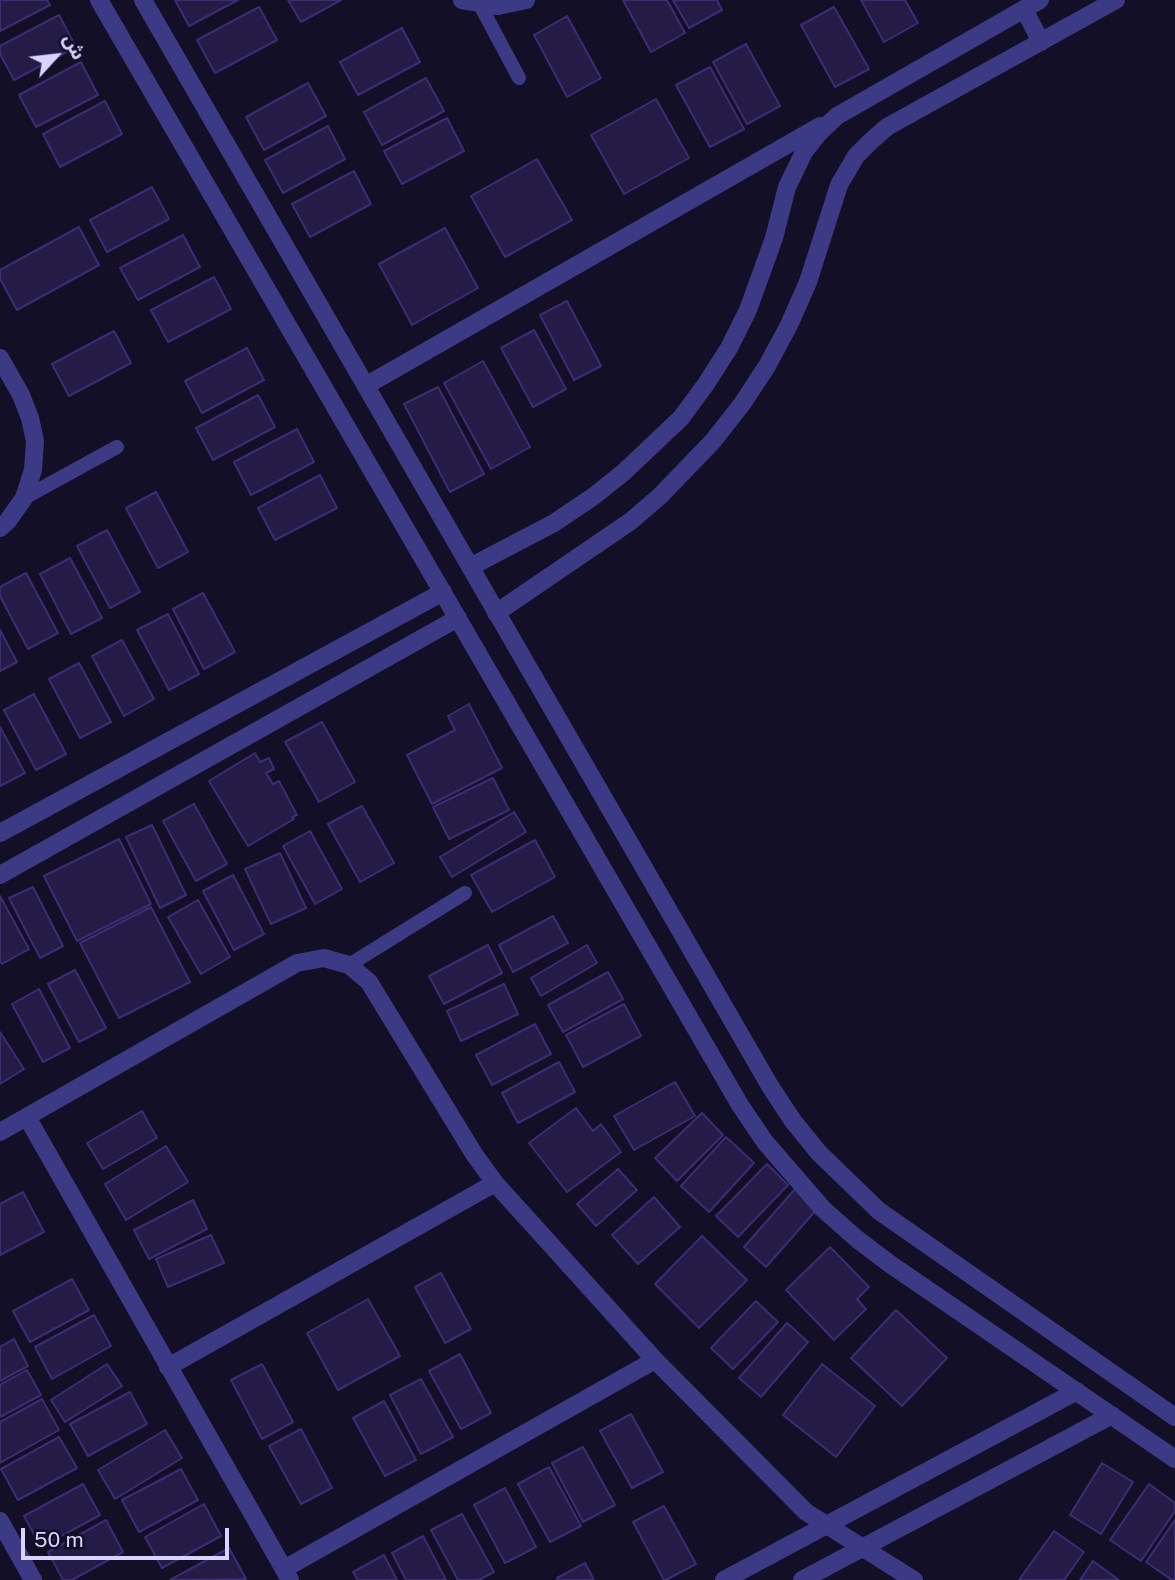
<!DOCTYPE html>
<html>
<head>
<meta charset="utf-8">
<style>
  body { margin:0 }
  #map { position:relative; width:1175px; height:1580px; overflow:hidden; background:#130f26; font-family:"Public Sans","Noto Sans Arabic",sans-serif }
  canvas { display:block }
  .north { position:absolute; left:21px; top:21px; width:70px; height:70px; -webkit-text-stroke:5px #130f26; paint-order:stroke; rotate:63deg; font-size:19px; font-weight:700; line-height:28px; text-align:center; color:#d9d4ff }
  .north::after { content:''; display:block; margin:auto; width:24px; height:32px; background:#d9d4ff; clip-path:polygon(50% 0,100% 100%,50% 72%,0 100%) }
  .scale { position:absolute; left:21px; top:1528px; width:208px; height:32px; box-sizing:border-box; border:4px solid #d9d4ff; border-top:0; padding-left:9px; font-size:21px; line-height:24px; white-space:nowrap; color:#d9d4ff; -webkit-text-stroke:5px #130f26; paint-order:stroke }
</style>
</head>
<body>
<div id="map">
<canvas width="1175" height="1580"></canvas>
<div class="north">ش</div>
<div class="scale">50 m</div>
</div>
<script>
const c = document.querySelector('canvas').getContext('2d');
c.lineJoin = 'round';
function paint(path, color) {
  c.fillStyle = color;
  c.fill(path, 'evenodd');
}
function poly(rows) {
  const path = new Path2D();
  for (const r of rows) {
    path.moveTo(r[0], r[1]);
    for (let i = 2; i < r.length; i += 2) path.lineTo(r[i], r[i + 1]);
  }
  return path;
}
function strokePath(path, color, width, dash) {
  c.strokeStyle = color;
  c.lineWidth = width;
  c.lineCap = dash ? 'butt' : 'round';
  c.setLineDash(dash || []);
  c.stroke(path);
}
const building = poly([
  [0,0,47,0,50,5,0,31,0,0],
  [175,0,238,0,189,26,175,0],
  [288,0,341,0,301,22,288,0],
  [623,0,667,0,685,33,651,52,623,0],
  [673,0,717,0,722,10,689,28,673,0],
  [861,0,905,0,918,23,884,42,861,0],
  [259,7,277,40,215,73,197,40,259,7],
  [834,7,869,69,835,87,801,25,834,7],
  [59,15,76,47,14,80,0,54,0,46,59,15],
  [567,16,601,78,567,97,534,35,567,16],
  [402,28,420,62,358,95,340,62,402,28],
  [746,44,780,106,747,124,713,62,746,44],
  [81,62,98,95,36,127,19,95,81,62],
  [710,67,744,129,710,147,676,85,710,67],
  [426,78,444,111,382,145,364,112,426,78],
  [308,83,326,116,264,150,246,117,308,83],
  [656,99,689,158,624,194,591,135,656,99],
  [105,101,122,134,60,167,43,134,105,101],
  [447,118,464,151,402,184,384,151,447,118],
  [328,126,345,159,283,193,265,160,328,126],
  [537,159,572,220,505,257,471,196,537,159],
  [354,171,371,204,310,237,292,204,354,171],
  [152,187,169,219,107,252,90,220,152,187],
  [79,227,99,265,17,310,0,279,0,270,79,227],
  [445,228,478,288,412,325,379,264,445,228],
  [183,235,200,267,138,300,120,268,183,235],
  [214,277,231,309,168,342,151,310,214,277],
  [567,301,601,366,574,380,540,315,567,301],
  [534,330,566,389,533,407,501,348,534,330],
  [114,331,131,363,69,396,52,364,114,331],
  [247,348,264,380,202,413,185,381,247,348],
  [483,361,530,447,491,469,444,383,483,361],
  [438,387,484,474,450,492,404,404,438,387],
  [258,395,275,427,213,460,196,428,258,395],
  [297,429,314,462,251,495,234,462,297,429],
  [320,475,337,508,275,540,258,508,320,475],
  [156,492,188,552,158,568,126,508,156,492],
  [107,530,140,592,110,608,77,546,107,530],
  [70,558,102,618,71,634,40,574,70,558],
  [26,573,58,633,28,649,0,596,0,587,26,573],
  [203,593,235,652,204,669,173,609,203,593],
  [168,614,199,674,169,690,137,630,168,614],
  [0,630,17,662,0,671,0,630],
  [122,640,154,699,124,716,92,656,122,640],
  [79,663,111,722,80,738,49,679,79,663],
  [34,694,66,754,36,770,4,710,34,694],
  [469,704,502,768,432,804,407,755,455,730,448,716,469,704],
  [322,722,355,782,319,802,285,742,322,722],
  [0,727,25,773,0,786,0,727],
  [255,753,260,762,269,758,274,769,266,773,273,784,279,781,297,815,292,817,294,819,248,846,209,781,255,753],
  [493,778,509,810,449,839,433,807,493,778],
  [194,804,227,864,196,881,163,821,194,804],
  [362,806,394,863,360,882,328,824,362,806],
  [514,812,526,832,452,877,440,857,514,812],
  [152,825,186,895,160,908,126,837,152,825],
  [310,831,342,889,315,904,283,846,310,831],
  [119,839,151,904,77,941,44,876,119,839],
  [535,840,555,877,492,912,471,875,535,840],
  [280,853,306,908,271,924,245,869,280,853],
  [233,875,264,934,234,950,203,891,233,875],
  [33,887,63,946,40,958,9,898,33,887],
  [0,896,29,949,2,964,0,961,0,896],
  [198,900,230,957,201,974,168,917,198,900],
  [151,907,190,982,119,1018,80,943,151,907],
  [553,916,568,943,513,972,499,945,553,916],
  [488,945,502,973,444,1004,429,976,488,945],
  [587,945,597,963,541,996,531,978,587,945],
  [75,970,106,1028,79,1042,48,984,75,970],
  [608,972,623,999,563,1032,548,1005,608,972],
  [504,984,518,1014,461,1041,447,1011,504,984],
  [39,989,70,1048,43,1062,12,1004,39,989],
  [624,1004,641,1036,583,1067,566,1035,624,1004],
  [535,1024,551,1054,492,1085,476,1055,535,1024],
  [0,1032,24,1069,0,1084,0,1032],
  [559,1062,575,1092,518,1123,502,1093,559,1062],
  [675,1082,695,1116,634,1150,614,1116,675,1082],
  [576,1108,593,1131,601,1124,621,1152,567,1192,529,1143,576,1108],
  [142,1111,157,1138,103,1169,87,1143,142,1111],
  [702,1113,723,1135,677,1181,655,1158,702,1113],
  [726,1137,754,1163,709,1212,681,1186,726,1137],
  [166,1146,188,1182,126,1220,105,1184,166,1146],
  [767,1164,788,1185,738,1237,716,1216,767,1164],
  [618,1169,637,1190,596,1226,577,1204,618,1169],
  [795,1189,817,1209,766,1267,744,1247,795,1189],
  [23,1192,44,1232,0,1255,0,1204,23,1192],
  [654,1197,680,1227,638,1264,612,1235,654,1197],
  [193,1200,207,1229,149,1259,134,1230,193,1200],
  [211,1235,224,1263,168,1287,156,1259,211,1235],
  [702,1236,747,1280,699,1328,655,1284,702,1236],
  [830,1247,869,1287,857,1299,866,1309,834,1340,786,1290,830,1247],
  [441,1273,471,1329,445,1343,415,1287,441,1273],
  [72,1279,89,1310,30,1342,13,1311,72,1279],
  [368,1299,400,1356,338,1390,307,1333,368,1299],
  [756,1301,778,1322,733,1369,711,1348,756,1301],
  [896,1310,947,1358,902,1406,851,1358,896,1310],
  [94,1315,111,1346,52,1379,35,1347,94,1315],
  [787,1323,808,1342,761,1397,739,1378,787,1323],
  [14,1339,28,1366,0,1381,0,1347,14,1339],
  [460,1354,491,1413,461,1429,429,1371,460,1354],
  [107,1364,122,1386,65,1422,51,1400,107,1364],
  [262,1364,293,1422,262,1439,231,1380,262,1364],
  [822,1364,875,1406,836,1457,783,1415,822,1364],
  [27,1370,41,1395,0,1417,0,1385,27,1370],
  [421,1379,453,1437,421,1454,390,1395,421,1379],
  [130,1392,147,1424,88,1456,70,1424,130,1392],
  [42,1399,59,1430,0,1463,0,1422,42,1399],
  [384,1401,416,1460,385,1476,353,1418,384,1401],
  [631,1414,663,1472,632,1488,600,1431,631,1414],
  [301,1429,332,1488,301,1504,269,1446,301,1429],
  [165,1430,182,1458,115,1499,98,1470,165,1430],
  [59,1437,77,1468,18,1500,1,1469,59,1437],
  [583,1447,615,1505,583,1522,552,1463,583,1447],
  [1102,1463,1133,1482,1101,1534,1070,1515,1102,1463],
  [549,1467,581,1526,550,1542,518,1484,549,1467],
  [181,1469,198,1500,139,1532,122,1500,181,1469],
  [83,1484,100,1515,41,1547,24,1516,83,1484],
  [1149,1484,1175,1503,1175,1511,1141,1561,1110,1540,1149,1484],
  [505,1488,536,1547,505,1563,474,1505,505,1488],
  [204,1504,221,1536,162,1568,145,1537,204,1504],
  [664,1506,696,1564,666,1580,664,1580,633,1522,664,1506],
  [462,1514,494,1572,479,1580,458,1580,431,1530,462,1514],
  [106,1520,123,1552,72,1580,63,1580,48,1552,106,1520],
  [1175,1520,1175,1580,1172,1580,1146,1562,1175,1520],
  [1054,1531,1084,1552,1064,1580,1019,1580,1054,1531],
  [423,1536,446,1580,406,1580,392,1553,423,1536],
  [229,1548,246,1579,170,1580,229,1548],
  [384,1555,397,1580,358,1580,353,1572,384,1555],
  [1093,1561,1119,1580,1080,1580,1093,1561],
  [585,1563,594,1580,558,1580,557,1578,585,1563]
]);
const service = poly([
  [480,5,519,78],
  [24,498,117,447],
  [349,965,465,893]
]);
const minor = poly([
  [99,0,740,1105,765,1142,823,1209,857,1239,890,1264,1175,1459],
  [143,0,770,1086,793,1121,819,1153,879,1211,1175,1417],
  [462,0,498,6,526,0],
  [1024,9,1041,42],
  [0,358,21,395,30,418,35,441,33,470,24,498,7,522,0,528],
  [367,385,820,126],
  [470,567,554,523,594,496,624,472,681,418,706,384,729,348,748,310,774,238,787,187,804,152,819,133,837,116,1040,0],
  [496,613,631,521,660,496,713,441,742,404,767,366,789,325,808,282,839,185,856,156,871,141,887,127,1116,0],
  [0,833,443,592],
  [0,875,458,618],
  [27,1117,290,1580],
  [0,1132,297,963,324,958,349,965,369,982,474,1154,495,1183,655,1360,806,1512,914,1580],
  [168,1367,495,1183],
  [0,1521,33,1580],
  [284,1569,655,1360],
  [724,1580,1077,1391],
  [802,1580,1112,1415]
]);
paint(building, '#241b47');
strokePath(building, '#3b2d73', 2);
strokePath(service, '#3d3a85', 14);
strokePath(minor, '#3d3a85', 18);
</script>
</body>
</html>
